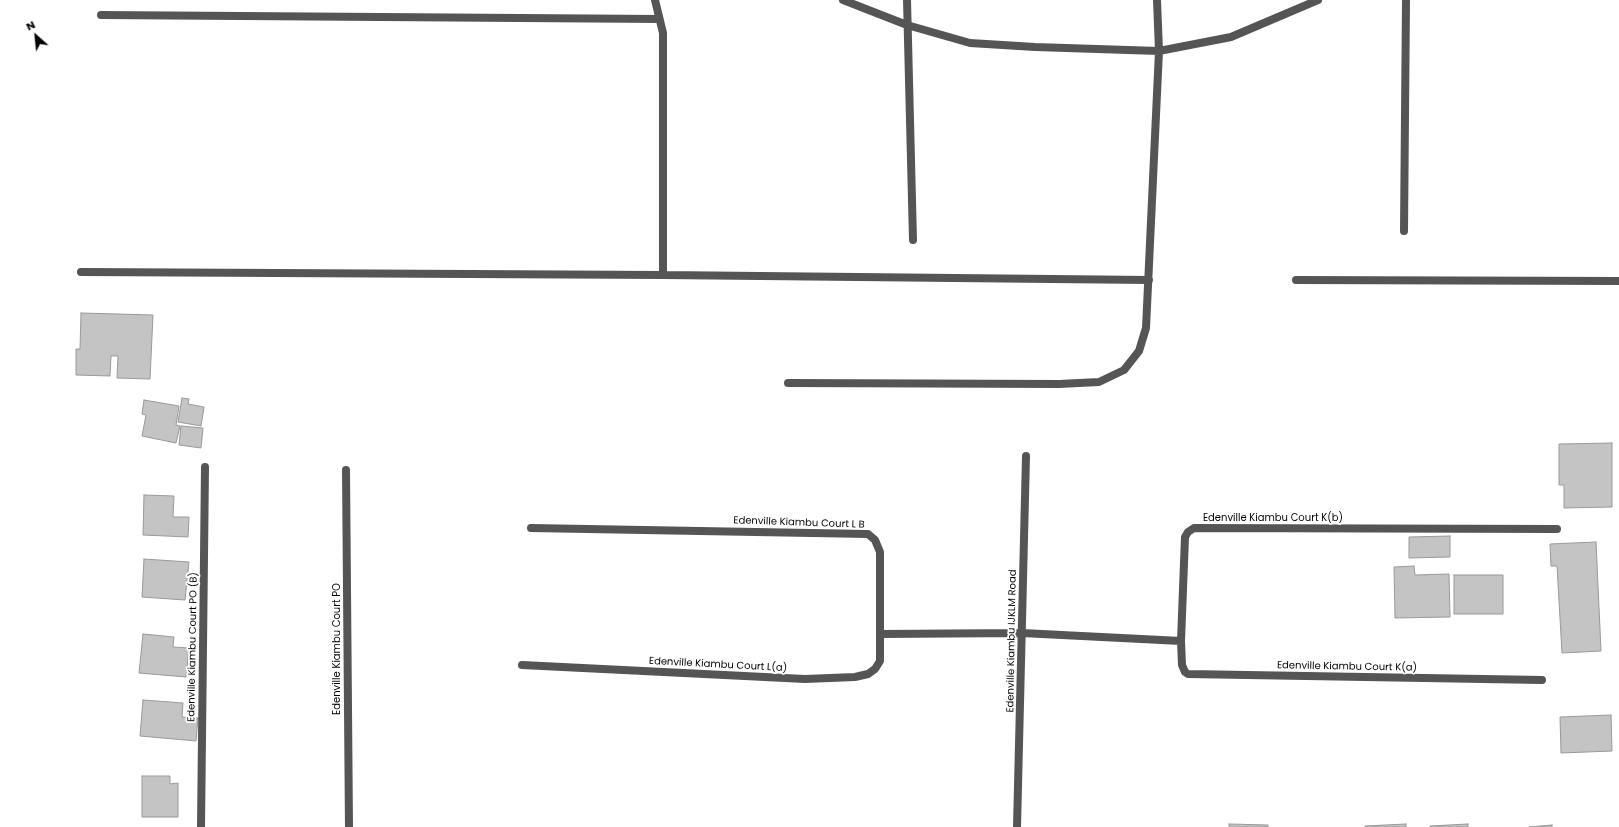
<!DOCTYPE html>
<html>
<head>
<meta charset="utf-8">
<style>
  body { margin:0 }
  #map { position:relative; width:1619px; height:827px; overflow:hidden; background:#fff; font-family:Poppins,sans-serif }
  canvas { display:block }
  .north { position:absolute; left:16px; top:16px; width:40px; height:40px; -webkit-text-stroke:3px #fff; paint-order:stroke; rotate:333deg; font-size:11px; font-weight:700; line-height:16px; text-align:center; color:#000 }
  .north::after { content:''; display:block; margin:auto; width:14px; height:18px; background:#000; clip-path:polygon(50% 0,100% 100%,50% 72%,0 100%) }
</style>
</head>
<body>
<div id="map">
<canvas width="1619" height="827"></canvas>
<div class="north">N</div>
</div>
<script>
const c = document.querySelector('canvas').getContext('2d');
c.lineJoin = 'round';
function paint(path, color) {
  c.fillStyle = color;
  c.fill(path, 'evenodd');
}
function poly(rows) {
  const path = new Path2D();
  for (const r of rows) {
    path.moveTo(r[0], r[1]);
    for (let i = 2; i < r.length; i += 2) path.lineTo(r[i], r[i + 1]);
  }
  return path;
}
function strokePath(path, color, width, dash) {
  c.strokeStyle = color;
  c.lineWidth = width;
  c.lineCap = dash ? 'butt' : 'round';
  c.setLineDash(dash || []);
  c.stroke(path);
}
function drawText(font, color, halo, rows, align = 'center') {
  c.font = font + ' Poppins,sans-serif';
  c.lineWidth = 3.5;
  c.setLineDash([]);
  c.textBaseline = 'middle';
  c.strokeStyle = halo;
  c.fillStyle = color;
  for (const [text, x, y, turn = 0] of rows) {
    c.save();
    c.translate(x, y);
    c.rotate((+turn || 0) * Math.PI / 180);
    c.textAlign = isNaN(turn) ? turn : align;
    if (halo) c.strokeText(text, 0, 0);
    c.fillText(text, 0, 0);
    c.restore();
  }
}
const building = poly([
  [81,313,153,315,150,379,117,378,118,356,111,356,110,376,76,375,76,349,80,349,81,313],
  [182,398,189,399,188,404,204,407,201,426,178,422,182,398],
  [144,400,179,406,176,425,180,426,176,443,142,436,146,415,142,414,144,400],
  [181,426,203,428,201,448,179,445,181,426],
  [1612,443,1612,507,1564,508,1564,485,1559,485,1559,444,1612,443],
  [144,495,174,496,173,517,189,517,188,537,143,535,144,495],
  [1450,536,1450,557,1409,558,1409,537,1450,536],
  [1596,542,1601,651,1562,653,1557,566,1551,566,1550,544,1596,542],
  [144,559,189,562,185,600,142,597,144,559],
  [1414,566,1415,575,1449,574,1450,617,1395,618,1394,567,1414,566],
  [1454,575,1503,575,1503,614,1454,614,1454,575],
  [143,634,174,637,173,647,189,648,186,677,139,673,143,634],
  [143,700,183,703,182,717,198,718,196,741,140,736,143,700],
  [1611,715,1612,751,1561,753,1560,717,1611,715],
  [142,776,170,776,170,784,178,783,178,817,142,817,142,776],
  [1229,824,1268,825,1268,827,1229,827,1229,824],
  [1406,824,1406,827,1365,827,1365,826,1406,824],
  [1468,824,1468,827,1430,827,1430,826,1468,824],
  [1552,825,1552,827,1529,827,1552,825]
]);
const street = poly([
  [655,0,663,33,663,275],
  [843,0,907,25,970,43,1035,47,1159,51,1231,37,1318,0],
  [907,0,913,240],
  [101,15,659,19],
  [1404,231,1406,0],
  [81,272,663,275,1149,280],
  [1296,280,1619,281],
  [788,383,1059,384,1099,382,1124,370,1139,351,1146,328,1159,51,1157,0],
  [346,470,349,827],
  [531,528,868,534,875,540,880,552,880,634,1022,633,1181,641,1185,537,1188,532,1194,528,1557,529],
  [1181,641,1182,665,1185,672,1188,674,1542,680],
  [522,665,805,679,855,677,868,674,875,669,880,661,880,634],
  [201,827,205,467],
  [1017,827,1026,456]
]);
const streetNames = [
  ["Edenville Kiambu Court K(b)",1273,518],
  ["Edenville Kiambu Court L B",799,523,2],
  ["Edenville Kiambu IJKLM Road",1012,641,-89],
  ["Edenville Kiambu Court PO (B)",193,647,-89],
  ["Edenville Kiambu Court PO",337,649,-90],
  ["Edenville Kiambu Court L(a)",718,665,3],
  ["Edenville Kiambu Court K(a)",1347,667,1]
];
paint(building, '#c4c4c4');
strokePath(building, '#999', 1);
strokePath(street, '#555', 8);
drawText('10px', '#000', '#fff', streetNames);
</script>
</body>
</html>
